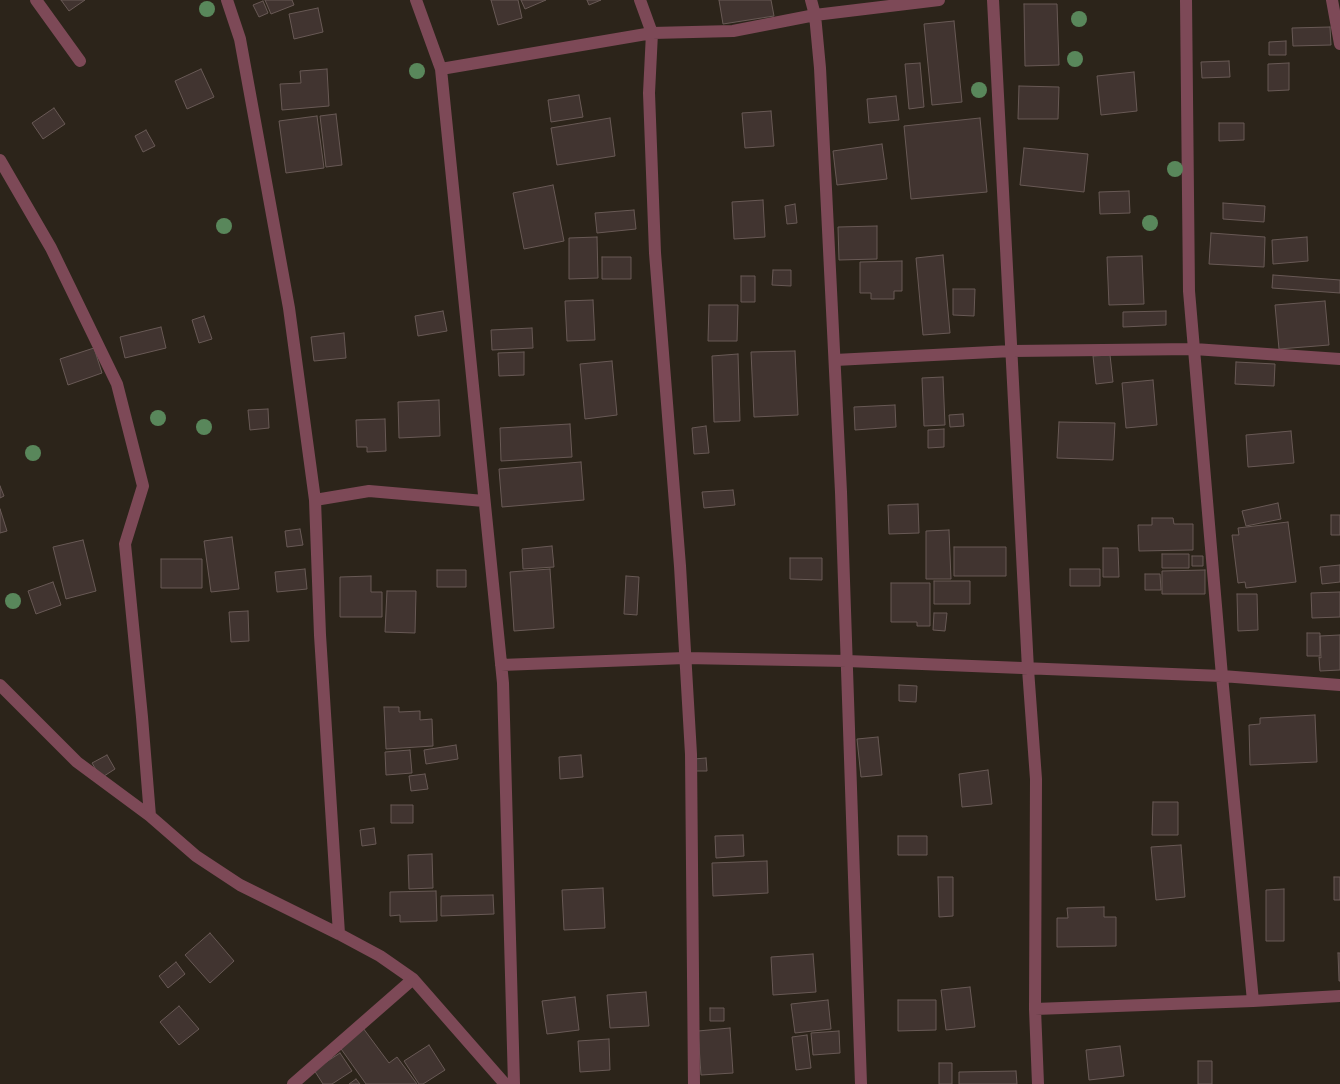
<!DOCTYPE html>
<html>
<head>
<meta charset="utf-8">
<style>
  body { margin:0 }
  canvas { display:block; background:#2c241a }
</style>
</head>
<body>
<canvas width="1340" height="1084"></canvas>
<script>
const c = document.querySelector('canvas').getContext('2d');
c.lineJoin = 'round';
function paint(path, color) {
  c.fillStyle = color;
  c.fill(path, 'evenodd');
}
function poly(rows) {
  const path = new Path2D();
  for (const r of rows) {
    path.moveTo(r[0], r[1]);
    for (let i = 2; i < r.length; i += 2) path.lineTo(r[i], r[i + 1]);
  }
  return path;
}
function strokePath(path, color, width, dash) {
  c.strokeStyle = color;
  c.lineWidth = width;
  c.lineCap = dash ? 'butt' : 'round';
  c.setLineDash(dash || []);
  c.stroke(path);
}
const building = poly([
  [61,0,85,0,69,11,61,0],
  [265,0,292,0,294,5,271,14,265,0],
  [491,0,518,0,522,18,498,25,491,0],
  [521,0,546,0,525,9,521,0],
  [587,0,601,0,589,5,587,0],
  [719,0,771,0,774,16,723,24,719,0],
  [263,1,268,13,259,17,253,5,263,1],
  [1024,4,1057,4,1059,65,1025,66,1024,4],
  [318,8,323,32,294,39,289,14,318,8],
  [954,21,962,102,932,105,924,24,954,21],
  [1330,27,1331,45,1293,46,1292,28,1330,27],
  [1286,41,1286,55,1269,55,1269,42,1286,41],
  [1229,61,1230,77,1202,78,1201,62,1229,61],
  [920,63,924,107,909,109,905,64,920,63],
  [1289,63,1289,90,1268,91,1268,64,1289,63],
  [201,69,214,97,187,109,175,81,201,69],
  [327,69,329,106,282,110,280,84,301,83,300,71,327,69],
  [1134,72,1137,111,1101,115,1097,76,1134,72],
  [1019,86,1059,87,1058,119,1018,119,1019,86],
  [579,95,583,117,551,122,548,100,579,95],
  [896,96,899,120,869,123,867,99,896,96],
  [54,108,65,124,43,139,32,123,54,108],
  [771,111,774,146,745,148,742,113,771,111],
  [336,114,342,165,326,167,320,116,336,114],
  [317,116,324,168,286,173,279,121,317,116],
  [610,118,615,156,557,165,551,128,610,118],
  [980,118,987,192,911,199,904,126,980,118],
  [1219,123,1244,123,1244,140,1219,141,1219,123],
  [146,130,155,146,143,152,135,136,146,130],
  [882,144,887,179,837,185,833,151,882,144],
  [1024,148,1088,154,1084,192,1020,185,1024,148],
  [553,185,564,241,524,249,513,193,553,185],
  [1129,191,1130,213,1100,214,1099,192,1129,191],
  [763,200,765,237,734,239,732,202,763,200],
  [1223,203,1265,206,1264,222,1223,219,1223,203],
  [795,204,797,223,787,224,785,206,795,204],
  [634,210,636,229,597,233,595,213,634,210],
  [877,226,877,259,839,260,838,227,877,226],
  [1211,233,1265,237,1264,267,1209,264,1211,233],
  [597,237,598,278,569,279,569,238,597,237],
  [1307,237,1308,261,1273,264,1272,240,1307,237],
  [943,255,950,333,923,335,916,258,943,255],
  [1142,256,1144,304,1109,305,1107,257,1142,256],
  [602,257,631,257,631,279,602,279,602,257],
  [902,261,902,291,894,291,894,299,871,299,871,293,860,293,860,262,902,261],
  [773,270,791,270,791,286,772,285,773,270],
  [1273,275,1340,280,1340,293,1272,288,1273,275],
  [741,276,755,276,755,302,741,302,741,276],
  [953,289,975,289,974,316,953,315,953,289],
  [593,300,595,340,567,341,565,301,593,300],
  [1325,301,1329,345,1279,349,1275,305,1325,301],
  [709,305,738,305,737,341,708,341,709,305],
  [443,311,447,331,418,336,415,316,443,311],
  [1166,311,1166,325,1123,327,1123,312,1166,311],
  [204,316,212,339,199,343,192,320,204,316],
  [161,327,166,348,125,358,120,337,161,327],
  [532,328,533,348,492,350,491,330,532,328],
  [344,333,346,358,314,361,311,337,344,333],
  [94,348,102,373,68,385,60,359,94,348],
  [795,351,798,415,754,417,751,352,795,351],
  [524,352,524,375,499,376,498,353,524,352],
  [738,354,740,421,714,422,712,356,738,354],
  [1110,355,1113,382,1096,384,1093,356,1110,355],
  [612,361,617,415,585,419,580,364,612,361],
  [1236,362,1275,364,1274,386,1235,384,1236,362],
  [943,377,945,425,924,426,922,378,943,377],
  [1153,380,1157,425,1126,428,1122,383,1153,380],
  [439,400,440,436,399,438,398,402,439,400],
  [895,405,896,427,855,430,854,407,895,405],
  [268,409,269,428,250,430,248,410,268,409],
  [963,414,964,426,950,427,949,415,963,414],
  [385,419,386,451,367,452,367,447,357,447,356,420,385,419],
  [1059,422,1115,423,1113,460,1057,458,1059,422],
  [570,424,572,457,501,461,500,428,570,424],
  [706,426,709,453,694,454,692,428,706,426],
  [944,429,944,447,928,448,928,430,944,429],
  [1291,431,1294,463,1248,467,1246,435,1291,431],
  [581,462,584,500,502,507,499,469,581,462],
  [0,486,4,496,0,498,0,486],
  [733,490,735,505,704,508,702,492,733,490],
  [1278,503,1281,519,1246,526,1242,511,1278,503],
  [918,504,919,533,889,534,888,505,918,504],
  [0,509,7,531,0,533,0,509],
  [1331,515,1340,515,1340,535,1331,535,1331,515],
  [1152,518,1173,518,1174,524,1193,524,1193,550,1139,551,1138,525,1152,525,1152,518],
  [1288,522,1296,582,1246,588,1245,582,1238,583,1232,535,1239,535,1238,528,1288,522],
  [300,529,303,545,287,547,285,531,300,529],
  [949,530,951,579,926,579,926,531,949,530],
  [232,537,239,589,211,592,204,541,232,537],
  [83,540,96,591,66,599,53,547,83,540],
  [552,546,554,567,523,569,522,549,552,546],
  [954,547,1006,547,1006,576,954,576,954,547],
  [1103,548,1118,548,1119,577,1103,577,1103,548],
  [1162,554,1189,554,1189,568,1162,568,1162,554],
  [1192,556,1203,556,1203,566,1192,566,1192,556],
  [790,558,822,558,822,580,790,579,790,558],
  [161,559,202,559,202,588,161,588,161,559],
  [1340,565,1340,582,1322,584,1320,567,1340,565],
  [305,569,307,589,277,592,275,572,305,569],
  [550,569,554,628,514,631,510,572,550,569],
  [1070,569,1100,569,1100,586,1070,586,1070,569],
  [437,570,466,570,466,587,437,587,437,570],
  [1205,570,1205,594,1162,594,1162,571,1205,570],
  [1145,574,1160,574,1161,590,1145,590,1145,574],
  [371,576,371,592,382,592,382,617,340,617,340,577,371,576],
  [626,576,639,577,637,615,624,614,626,576],
  [934,581,970,581,970,604,934,604,934,581],
  [53,582,61,605,36,614,28,591,53,582],
  [891,583,930,583,930,626,917,626,917,622,891,622,891,583],
  [387,591,416,591,415,633,385,632,387,591],
  [1340,592,1340,617,1312,618,1311,593,1340,592],
  [1237,594,1257,594,1258,630,1238,631,1237,594],
  [248,611,249,641,231,642,229,612,248,611],
  [934,613,947,613,945,631,933,630,934,613],
  [1307,633,1320,633,1320,656,1307,656,1307,633],
  [1340,635,1340,670,1320,671,1319,657,1321,658,1320,636,1340,635],
  [899,685,917,686,916,702,899,701,899,685],
  [384,707,399,707,399,712,420,711,420,720,432,719,433,746,386,749,384,707],
  [1315,715,1317,762,1250,765,1249,725,1260,724,1260,718,1315,715],
  [878,737,882,775,861,777,857,739,878,737],
  [456,745,458,759,426,764,424,750,456,745],
  [410,750,412,773,386,775,385,752,410,750],
  [107,755,115,769,101,778,92,763,107,755],
  [581,755,583,777,560,779,559,757,581,755],
  [706,758,707,771,694,771,694,759,706,758],
  [988,770,992,804,962,807,959,774,988,770],
  [425,774,428,789,411,791,409,776,425,774],
  [1153,802,1178,802,1178,835,1152,835,1153,802],
  [391,805,413,805,413,823,391,823,391,805],
  [374,828,376,844,362,846,360,830,374,828],
  [743,835,744,856,716,858,715,836,743,835],
  [898,836,927,836,927,855,898,855,898,836],
  [1181,845,1185,897,1156,900,1151,847,1181,845],
  [432,854,433,888,409,889,408,855,432,854],
  [767,861,768,893,713,896,712,863,767,861],
  [938,877,953,877,953,916,939,917,938,877],
  [1334,877,1340,877,1340,900,1334,900,1334,877],
  [603,888,605,928,564,930,562,890,603,888],
  [1284,889,1284,941,1266,941,1266,890,1284,889],
  [436,891,437,921,400,922,400,915,390,916,390,892,436,891],
  [493,895,494,914,441,916,441,896,493,895],
  [1104,907,1104,917,1116,917,1116,946,1057,947,1057,918,1068,918,1067,908,1104,907],
  [210,933,234,961,210,983,185,955,210,933],
  [1338,953,1340,953,1340,981,1339,981,1338,953],
  [813,954,816,992,773,995,771,957,813,954],
  [176,962,185,974,168,988,159,976,176,962],
  [970,987,975,1027,946,1030,941,990,970,987],
  [646,992,649,1026,610,1028,607,995,646,992],
  [575,997,579,1030,547,1034,542,1001,575,997],
  [828,1000,831,1029,795,1033,791,1004,828,1000],
  [898,1000,936,1000,936,1030,898,1031,898,1000],
  [179,1006,199,1029,179,1045,160,1022,179,1006],
  [710,1008,724,1008,724,1021,710,1021,710,1008],
  [363,1028,389,1063,397,1057,417,1084,366,1084,339,1046,363,1028],
  [730,1028,733,1073,701,1075,698,1031,730,1028],
  [839,1031,840,1053,813,1055,811,1033,839,1031],
  [807,1035,811,1068,796,1070,792,1037,807,1035],
  [609,1039,610,1070,580,1072,578,1041,609,1039],
  [429,1045,445,1070,423,1084,419,1084,404,1061,429,1045],
  [1120,1046,1124,1076,1089,1080,1086,1050,1120,1046],
  [340,1053,352,1071,332,1084,323,1084,314,1070,340,1053],
  [1198,1061,1212,1061,1212,1084,1198,1084,1198,1061],
  [939,1063,952,1063,952,1084,939,1084,939,1063],
  [1016,1071,1017,1084,959,1084,959,1072,1016,1071],
  [356,1079,360,1084,349,1084,356,1079]
]);
const minor = poly([
  [36,0,80,61],
  [227,0,240,39,289,308,315,500,320,635,339,934],
  [416,0,441,69,503,683,514,1084],
  [640,0,652,33,649,93,655,253,680,566,691,754,694,1084],
  [811,0,815,15,820,68,841,492,861,1084],
  [993,0,1028,669,1036,779,1035,1009,1038,1084],
  [1186,0,1189,291,1222,676,1253,1001],
  [1332,0,1340,44],
  [441,69,652,33,733,31,815,15,939,0],
  [0,160,51,248,117,384,143,486,125,544,142,717,150,816],
  [835,360,1012,351,1194,349,1340,359],
  [315,500,369,491,484,501],
  [501,665,685,658,847,661,1222,676,1340,685],
  [0,685,77,762,150,816,196,856,240,885,339,934,380,956,413,979,505,1084],
  [1035,1009,1253,1001,1340,996],
  [293,1084,413,979]
]);
const trees = [
  [207,9],
  [1079,19],
  [1075,59],
  [417,71],
  [979,90],
  [1175,169],
  [1150,223],
  [224,226],
  [158,418],
  [204,427],
  [33,453],
  [13,601]
];
paint(building, '#413430');
strokePath(building, '#685955', 1);
strokePath(minor, '#7d4957', 12);
c.fillStyle = '#59875b';
for (const [x, y] of trees) {
  c.beginPath();
  c.arc(x, y, 8, 0, 2 * Math.PI);
  c.fill();
}
</script>
</body>
</html>
